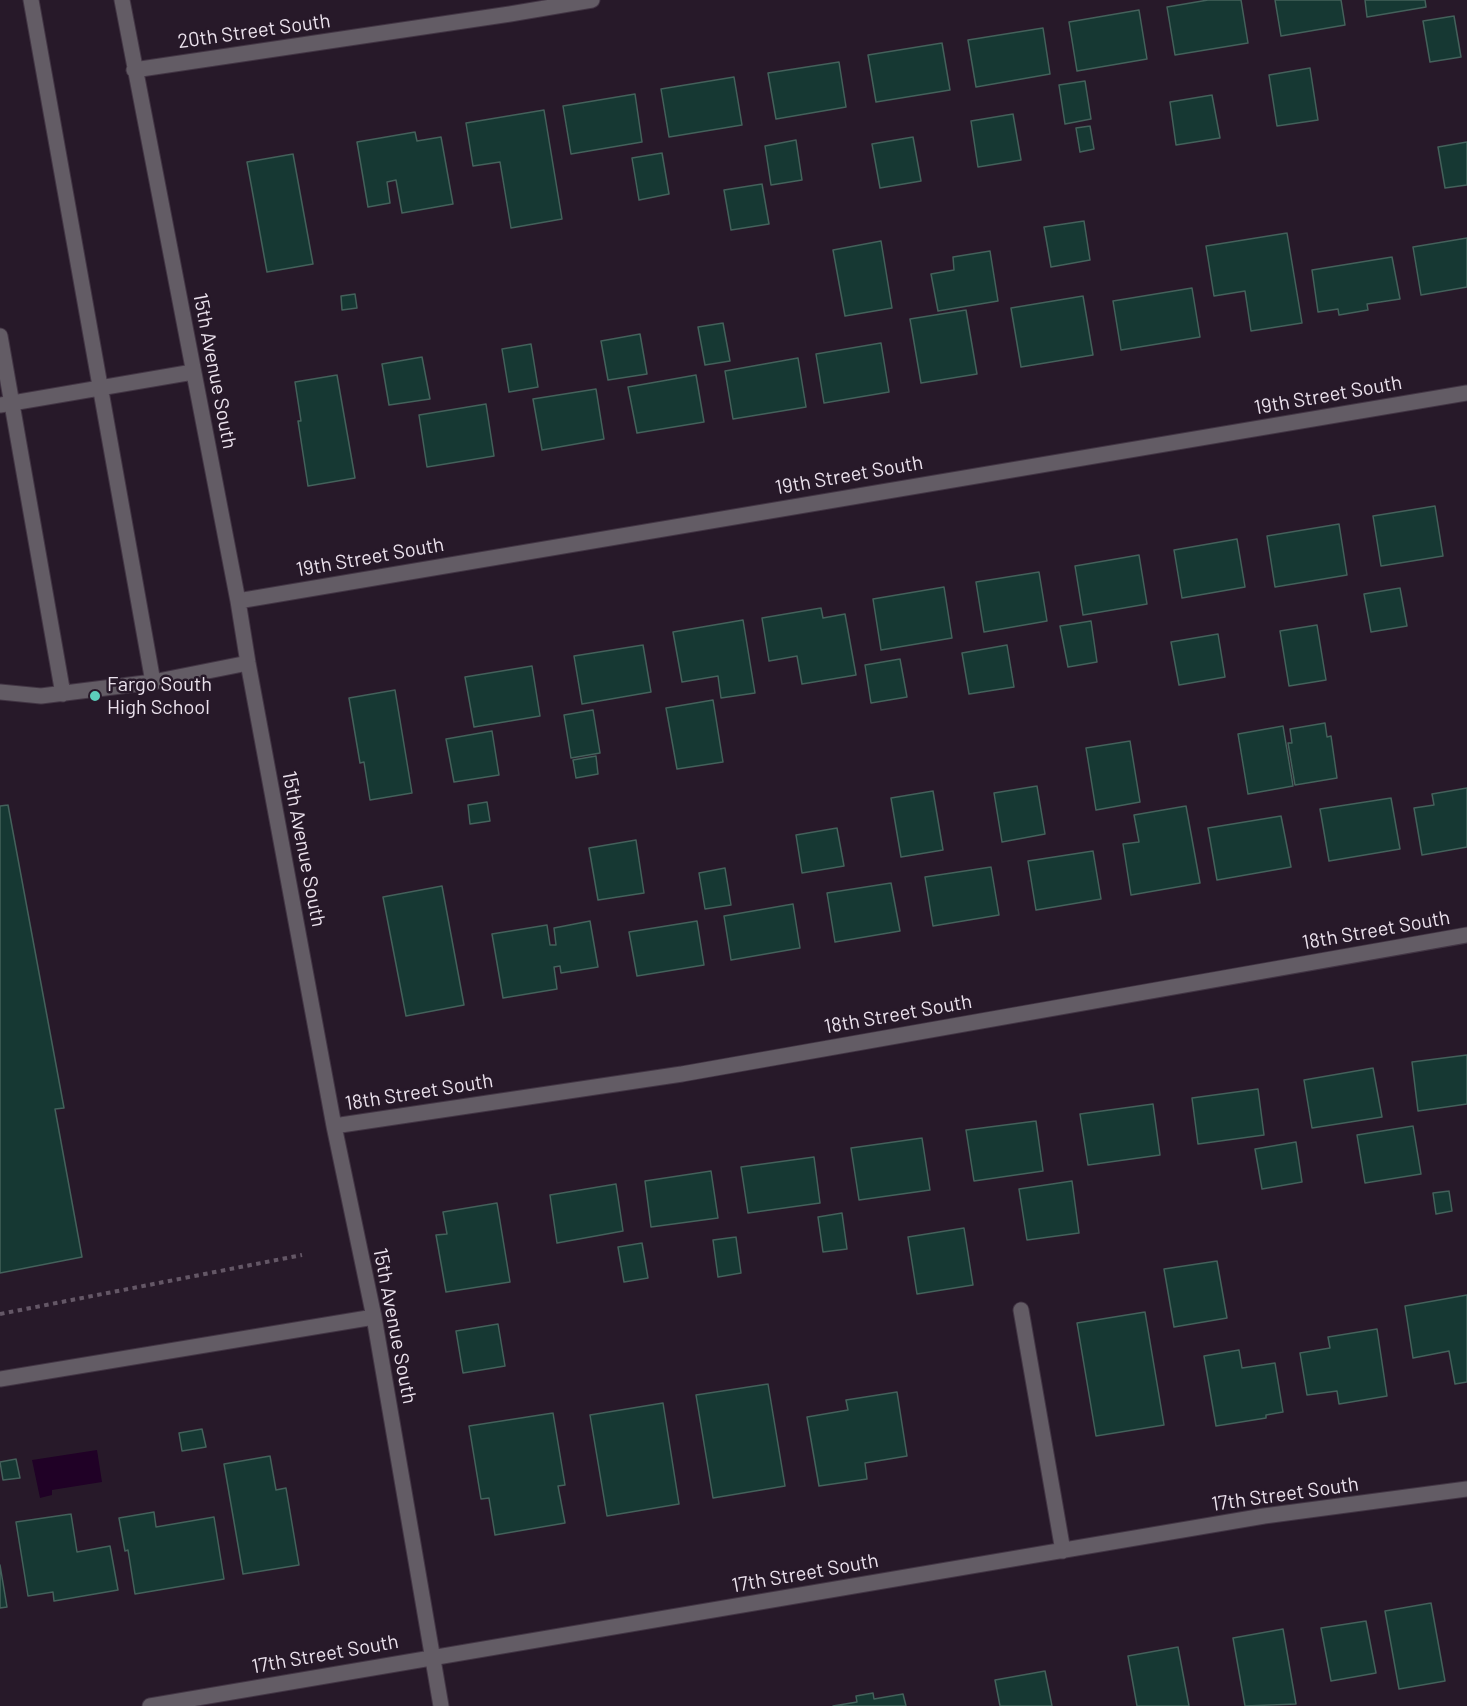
<!DOCTYPE html>
<html>
<head>
<meta charset="utf-8">
<style>
  body { margin:0 }
  canvas { display:block; background:#271929 }
</style>
</head>
<body>
<canvas width="1467" height="1706"></canvas>
<script>
const c = document.querySelector('canvas').getContext('2d');
c.lineJoin = 'round';
function paint(path, color) {
  c.fillStyle = color;
  c.fill(path, 'evenodd');
}
function poly(rows) {
  const path = new Path2D();
  for (const r of rows) {
    path.moveTo(r[0], r[1]);
    for (let i = 2; i < r.length; i += 2) path.lineTo(r[i], r[i + 1]);
  }
  return path;
}
function strokePath(path, color, width, dash) {
  c.strokeStyle = color;
  c.lineWidth = width;
  c.lineCap = dash ? 'butt' : 'round';
  c.setLineDash(dash || []);
  c.stroke(path);
}
function drawText(font, color, halo, rows, align = 'center') {
  c.font = font + ' Barlow,sans-serif';
  c.lineWidth = 5;
  c.setLineDash([]);
  c.textBaseline = 'middle';
  c.strokeStyle = halo;
  c.fillStyle = color;
  for (const [text, x, y, turn = 0] of rows) {
    c.save();
    c.translate(x, y);
    c.rotate((+turn || 0) * Math.PI / 180);
    c.textAlign = isNaN(turn) ? turn : align;
    if (halo) c.strokeText(text, 0, 0);
    c.fillText(text, 0, 0);
    c.restore();
  }
}
const water = poly([
  [97,1450,102,1482,52,1490,52,1495,40,1498,32,1460]
]);
const building = poly([
  [1208,0,1241,0,1248,43,1175,55,1167,7,1208,0],
  [1275,0,1341,0,1345,25,1281,36,1275,0],
  [1365,0,1425,0,1426,7,1367,17,1365,0],
  [1139,10,1147,59,1077,71,1069,22,1139,10],
  [1454,16,1461,57,1430,62,1423,21,1454,16],
  [1043,28,1050,74,976,87,968,40,1043,28],
  [942,43,950,90,876,102,868,55,942,43],
  [839,62,846,107,776,119,768,73,839,62],
  [1310,68,1318,120,1277,126,1269,75,1310,68],
  [734,77,742,125,669,137,661,89,734,77],
  [1085,81,1091,119,1065,124,1059,85,1085,81],
  [635,94,642,142,571,154,563,106,635,94],
  [1212,95,1220,138,1176,145,1170,102,1212,95],
  [544,110,562,219,511,228,500,162,473,166,466,123,544,110],
  [1013,114,1021,160,978,167,971,121,1013,114],
  [1090,126,1094,149,1080,152,1076,128,1090,126],
  [415,132,417,141,441,137,453,204,402,213,396,180,387,182,390,203,368,207,357,142,415,132],
  [913,137,921,181,880,188,872,144,913,137],
  [796,140,802,180,771,185,765,146,796,140],
  [1467,142,1467,185,1445,188,1438,147,1467,142],
  [662,153,669,194,639,200,632,158,662,153],
  [293,154,313,264,267,272,247,162,293,154],
  [762,184,769,224,731,230,724,190,762,184],
  [1084,221,1090,260,1051,267,1044,227,1084,221],
  [1287,233,1302,323,1251,331,1245,291,1214,296,1206,246,1287,233],
  [1467,238,1467,287,1421,295,1413,247,1467,238],
  [881,241,892,308,845,316,833,250,881,241],
  [990,251,998,301,938,311,931,274,954,270,953,257,990,251],
  [1392,257,1400,299,1367,304,1368,310,1339,315,1338,309,1318,312,1312,270,1392,257],
  [1192,288,1200,337,1121,350,1113,301,1192,288],
  [355,294,357,308,342,310,341,296,355,294],
  [1083,296,1093,355,1021,367,1011,308,1083,296],
  [966,310,977,374,921,383,910,319,966,310],
  [723,323,730,361,705,365,698,327,723,323],
  [640,334,647,374,608,380,601,341,640,334],
  [881,343,889,392,824,403,816,354,881,343],
  [531,344,538,387,509,392,502,349,531,344],
  [422,357,430,399,389,405,382,364,422,357],
  [798,358,806,407,733,419,725,371,798,358],
  [337,375,355,478,308,486,298,421,301,421,295,382,337,375],
  [696,375,704,422,637,433,628,387,696,375],
  [596,389,604,439,542,450,533,399,596,389],
  [486,404,494,456,427,467,419,415,486,404],
  [1435,506,1443,556,1381,566,1373,516,1435,506],
  [1339,524,1347,575,1275,587,1267,536,1339,524],
  [1237,539,1245,587,1182,598,1174,550,1237,539],
  [1139,555,1147,604,1083,615,1075,566,1139,555],
  [1039,572,1047,621,984,632,976,582,1039,572],
  [944,587,952,638,881,650,873,599,944,587],
  [1400,588,1407,626,1371,632,1364,594,1400,588],
  [821,608,823,618,845,614,856,675,802,684,797,656,769,661,762,618,821,608],
  [743,620,755,693,721,698,718,676,682,682,673,632,743,620],
  [1091,621,1097,662,1068,667,1060,626,1091,621],
  [1317,625,1326,680,1289,686,1280,631,1317,625],
  [1218,634,1225,677,1179,685,1171,642,1218,634],
  [643,645,651,692,582,704,574,656,643,645],
  [1007,645,1014,687,969,694,962,653,1007,645],
  [900,659,907,697,871,703,865,665,900,659],
  [532,666,540,716,474,727,465,677,532,666],
  [395,690,412,793,370,800,364,762,360,763,349,698,395,690],
  [713,700,723,762,677,769,666,708,713,700],
  [593,710,600,753,571,758,564,715,593,710],
  [1325,723,1327,737,1331,736,1337,778,1295,785,1288,743,1292,743,1290,729,1325,723],
  [1283,726,1293,786,1248,794,1238,734,1283,726],
  [492,731,499,775,454,782,446,739,492,731],
  [1130,741,1140,802,1096,810,1086,748,1130,741],
  [596,756,598,774,576,778,573,760,596,756],
  [1037,786,1045,834,1002,842,994,793,1037,786],
  [1467,788,1467,847,1422,855,1414,808,1434,805,1432,794,1467,788],
  [933,791,943,850,901,857,891,798,933,791],
  [1391,798,1400,849,1329,861,1320,809,1391,798],
  [487,802,490,821,470,824,468,805,487,802],
  [8,805,64,1108,55,1109,82,1257,0,1273,0,806,8,805],
  [1186,806,1200,883,1131,895,1123,844,1139,842,1134,815,1186,806],
  [1281,816,1291,867,1217,880,1208,828,1281,816],
  [837,828,844,866,802,873,796,835,837,828],
  [636,840,644,893,598,900,589,848,636,840],
  [1093,851,1101,899,1036,910,1028,861,1093,851],
  [991,867,999,915,933,926,925,877,991,867],
  [725,868,731,905,705,909,699,873,725,868],
  [891,883,900,931,835,942,827,893,891,883],
  [442,886,464,1005,406,1016,383,897,442,886],
  [793,904,800,948,731,960,724,916,793,904],
  [590,921,598,967,561,973,560,966,554,967,557,989,503,998,492,934,547,925,550,945,556,945,554,928,590,921],
  [697,921,704,965,637,976,629,932,697,921],
  [1467,1055,1467,1104,1418,1111,1412,1062,1467,1055],
  [1373,1068,1382,1117,1312,1128,1304,1080,1373,1068],
  [1258,1089,1264,1135,1198,1144,1192,1098,1258,1089],
  [1153,1104,1160,1155,1088,1165,1080,1114,1153,1104],
  [1036,1121,1043,1171,974,1181,966,1130,1036,1121],
  [1413,1126,1421,1174,1365,1183,1357,1135,1413,1126],
  [922,1138,930,1190,859,1200,851,1148,922,1138],
  [1296,1142,1302,1182,1262,1189,1255,1149,1296,1142],
  [814,1157,820,1203,748,1213,741,1167,814,1157],
  [711,1171,718,1218,651,1227,645,1181,711,1171],
  [1072,1181,1079,1233,1027,1240,1019,1189,1072,1181],
  [616,1184,623,1231,557,1243,550,1195,616,1184],
  [1449,1191,1452,1211,1436,1214,1433,1193,1449,1191],
  [497,1203,510,1282,446,1292,436,1235,447,1234,443,1212,497,1203],
  [842,1213,847,1249,823,1252,818,1217,842,1213],
  [964,1228,973,1285,917,1294,908,1237,964,1228],
  [736,1237,741,1273,718,1277,713,1240,736,1237],
  [642,1243,648,1278,624,1282,618,1247,642,1243],
  [1217,1261,1227,1318,1174,1327,1164,1269,1217,1261],
  [1467,1295,1467,1382,1455,1384,1449,1351,1413,1358,1405,1306,1467,1295],
  [1145,1312,1164,1425,1096,1436,1077,1323,1145,1312],
  [498,1324,505,1366,463,1373,456,1331,498,1324],
  [1377,1329,1387,1396,1339,1404,1337,1391,1307,1395,1300,1353,1330,1348,1328,1337,1377,1329],
  [1239,1350,1242,1368,1275,1363,1283,1412,1266,1415,1266,1418,1216,1426,1204,1356,1239,1350],
  [768,1384,785,1486,713,1498,696,1395,768,1384],
  [897,1392,907,1456,865,1463,867,1479,819,1486,807,1417,848,1410,846,1400,897,1392],
  [663,1403,679,1504,607,1516,590,1415,663,1403],
  [553,1413,565,1485,558,1486,565,1523,495,1535,489,1498,481,1499,469,1426,553,1413],
  [202,1429,206,1447,182,1451,179,1433,202,1429],
  [270,1456,276,1490,286,1488,299,1565,243,1574,224,1464,270,1456],
  [16,1459,20,1478,3,1480,0,1462,16,1459],
  [154,1512,156,1527,214,1517,224,1579,135,1594,128,1550,125,1551,119,1518,154,1512],
  [71,1514,77,1552,110,1546,118,1590,54,1601,53,1592,28,1596,16,1522,71,1514],
  [0,1565,7,1607,0,1608,0,1565],
  [1431,1603,1445,1681,1399,1689,1385,1611,1431,1603],
  [1366,1621,1376,1673,1331,1681,1321,1628,1366,1621],
  [1283,1629,1296,1704,1245,1706,1233,1638,1283,1629],
  [1178,1647,1189,1706,1137,1706,1128,1656,1178,1647],
  [1045,1671,1052,1706,1000,1706,995,1680,1045,1671],
  [873,1693,874,1699,903,1694,906,1706,833,1706,857,1702,856,1696,873,1693]
]);
const path = poly([
  [0,1314,302,1255]
]);
const minor = poly([
  [31,0,153,682],
  [122,0,238,601,248,663,334,1126,374,1317,441,1706],
  [134,70,510,14,592,0],
  [0,336,63,694],
  [0,405,193,372],
  [238,601,1467,393],
  [0,692,41,696,153,682,248,663],
  [334,1126,682,1074,1467,935],
  [1021,1310,1063,1551],
  [0,1379,374,1317],
  [150,1706,1264,1516,1467,1489]
]);
const markers = [
  [95,696,6,"#5ccebb"]
];
const streetNames = [
  ["20th Street South",254,31,-8],
  ["15th Avenue South",215,371,79],
  ["19th Street South",1328,395,-10],
  ["19th Street South",849,475,-10],
  ["19th Street South",370,557,-10],
  ["15th Avenue South",304,849,79],
  ["18th Street South",1376,930,-10],
  ["18th Street South",898,1014,-10],
  ["18th Street South",419,1092,-9],
  ["15th Avenue South",395,1326,79],
  ["17th Street South",1285,1494,-8],
  ["17th Street South",805,1573,-10],
  ["17th Street South",325,1654,-10]
];
const poiNames = [
  ["Fargo South",107,684],
  ["High School",107,707]
];
paint(water, '#200126');
paint(building, '#163833');
strokePath(building, '#44615b', 1.5);
strokePath(minor, '#423544', 17);
strokePath(path, '#645766', 4, [4.5, 4.5]);
strokePath(minor, '#635c65', 15);
for (const [x, y, r, color] of markers) {
  const dot = new Path2D();
  dot.arc(x, y, r, 0, 2 * Math.PI);
  c.fillStyle = color;
  c.fill(dot);
  strokePath(dot, '#271929', 2);
}
drawText('20px', '#ebe2ed', '#271929', streetNames);
drawText('20px', '#ebe2ed', '#271929', poiNames, 'left');
</script>
</body>
</html>
